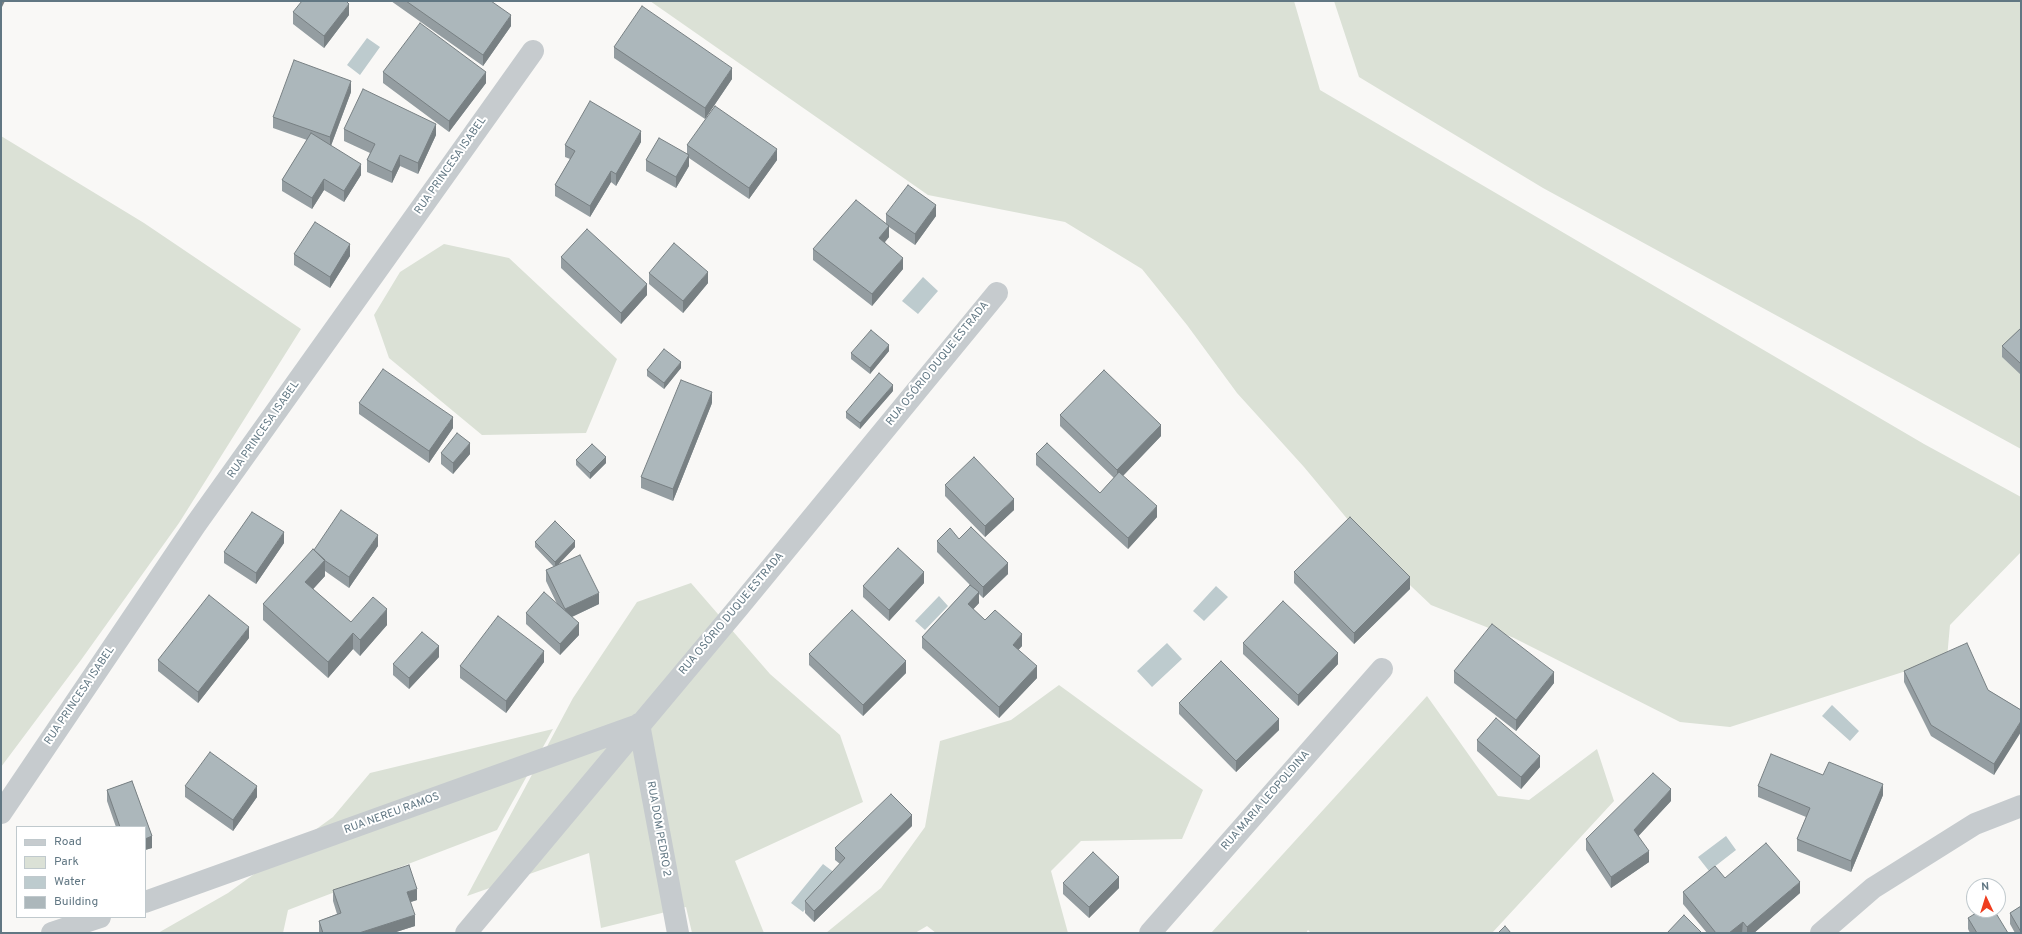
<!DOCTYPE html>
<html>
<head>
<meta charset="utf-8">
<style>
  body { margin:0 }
  #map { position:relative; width:2022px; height:934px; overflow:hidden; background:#f9f8f6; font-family:Overpass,sans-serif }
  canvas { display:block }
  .frame { position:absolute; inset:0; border:2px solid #617783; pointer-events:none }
  .legend { position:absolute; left:16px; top:826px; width:130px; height:92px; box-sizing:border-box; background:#fff; border:1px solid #c0c9cd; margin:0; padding:5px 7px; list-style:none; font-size:12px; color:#617783 }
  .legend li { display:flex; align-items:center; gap:8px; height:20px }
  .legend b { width:20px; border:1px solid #c0c9cd }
  .north { position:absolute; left:1966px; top:878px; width:40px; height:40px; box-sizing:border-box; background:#fff; border:1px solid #c0c9cd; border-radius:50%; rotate:356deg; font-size:11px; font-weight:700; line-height:16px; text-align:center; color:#617783 }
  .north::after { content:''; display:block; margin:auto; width:14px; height:18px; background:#ef3d1f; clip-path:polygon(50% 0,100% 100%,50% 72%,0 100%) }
</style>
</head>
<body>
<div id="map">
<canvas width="2022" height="934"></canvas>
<div class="frame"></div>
<ul class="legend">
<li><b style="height:5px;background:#c6cbce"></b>Road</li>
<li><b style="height:11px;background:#dbe1d6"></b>Park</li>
<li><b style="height:11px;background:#bdcbce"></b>Water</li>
<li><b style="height:11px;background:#acb7bb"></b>Building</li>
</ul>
<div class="north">N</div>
</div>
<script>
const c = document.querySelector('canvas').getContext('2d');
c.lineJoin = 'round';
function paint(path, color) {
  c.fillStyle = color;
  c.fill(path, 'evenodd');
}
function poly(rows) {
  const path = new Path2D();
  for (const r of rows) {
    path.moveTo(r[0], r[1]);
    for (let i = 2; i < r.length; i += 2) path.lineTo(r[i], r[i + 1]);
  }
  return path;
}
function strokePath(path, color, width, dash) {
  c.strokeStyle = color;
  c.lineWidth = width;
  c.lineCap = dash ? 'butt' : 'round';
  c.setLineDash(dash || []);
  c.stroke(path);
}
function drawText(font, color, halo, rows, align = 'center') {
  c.font = font + ' Overpass,sans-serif';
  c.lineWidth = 4;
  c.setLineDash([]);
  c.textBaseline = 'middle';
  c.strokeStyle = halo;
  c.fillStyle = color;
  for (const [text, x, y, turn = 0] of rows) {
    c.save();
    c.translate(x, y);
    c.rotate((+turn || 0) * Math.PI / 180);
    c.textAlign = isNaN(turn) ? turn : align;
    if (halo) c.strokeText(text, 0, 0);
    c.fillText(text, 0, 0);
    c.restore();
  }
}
const green = poly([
  [650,1,1294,1,1320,90,1924,444,2021,497,2021,552,1950,625,1947,658,1730,727,1680,722,1514,638,1431,605,1374,551,1304,467,1237,393,1187,325,1142,269,1065,222,928,195],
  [1334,1,2021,1,2021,449,1543,188,1359,77],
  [1,136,144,223,301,329,179,523,81,660,1,767],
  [444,244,509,258,617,359,586,433,482,435,389,358,374,315,400,272],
  [691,583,770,674,840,735,863,802,735,861,764,933,692,933,686,907,601,928,589,853,467,896,573,698,637,602],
  [1059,685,1203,790,1182,839,1081,841,1051,871,1068,933,936,933,927,926,915,933,826,933,881,888,925,827,940,741,1011,720],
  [1427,696,1498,796,1529,800,1597,749,1614,801,1492,933,1311,933,1308,930,1306,933,1211,933],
  [553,729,497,830,288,910,283,933,158,933,228,893,333,817,370,773]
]);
const water = poly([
  [367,38,380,47,360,75,347,65],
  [923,277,938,291,918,314,902,301],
  [1216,586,1228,597,1204,621,1193,611],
  [939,596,948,606,925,630,915,621],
  [1167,643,1182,659,1152,687,1137,671],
  [1832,705,1859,731,1850,741,1822,716],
  [1726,836,1736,850,1709,871,1698,857],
  [823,864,835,873,803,912,791,903]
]);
const minor = poly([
  [639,724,678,933],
  [1,813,196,524,533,51],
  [145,902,638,725],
  [52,933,100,917],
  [466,933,738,608,997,293],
  [1150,933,1382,669],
  [1821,933,1873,888,1975,824,2021,806]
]);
const wall = poly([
  [391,1,491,1,511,26,483,66],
  [293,12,349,15,324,48,293,24],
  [614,47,732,79,705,119,614,58],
  [383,72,486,83,449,132,383,83],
  [351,92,331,146,361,175,344,202,324,190,312,209,282,191,282,180,307,140,273,128,273,117],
  [344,129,436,135,418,174,400,166,392,183,367,172,367,160,370,153,344,141],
  [641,142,616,186,611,182,590,217,555,196,555,185,570,159,565,157,565,145],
  [687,145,777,160,749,199,689,158,689,166,676,188,646,171,646,160,687,154],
  [886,214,936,216,915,245,889,227,889,237,885,242,903,269,872,306,813,260,813,249,886,224],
  [294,254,350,256,330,288,294,265],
  [561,257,647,295,621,324,561,268],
  [649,273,708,283,683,313,649,284],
  [2021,328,2021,375,2002,357,2002,346],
  [889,351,870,374,851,359,851,353],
  [681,368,664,389,647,376,647,370],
  [893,391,860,429,846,418,846,412],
  [359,403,453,428,429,463,359,414],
  [712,403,673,501,641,488,641,477],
  [1060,415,1161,436,1123,476,1157,517,1128,549,1036,465,1036,454,1100,493,1114,478,1060,426],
  [441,453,470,454,453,474,441,464],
  [576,460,606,463,590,479,576,465],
  [945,485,1014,510,985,537,945,496],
  [959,539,1008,574,983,598,979,594,979,603,973,609,985,620,1022,646,1018,650,1037,678,999,718,922,648,922,637,970,585,937,552,937,541],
  [535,542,575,547,558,565,599,604,572,617,579,635,560,655,526,624,526,613,557,604,546,581,546,570,554,567,535,547],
  [284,543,256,584,224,563,224,552],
  [378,546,349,588,325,571,325,576,313,589,351,622,387,625,360,656,353,649,328,678,263,620,263,604,314,550],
  [1294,572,1410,589,1354,644,1294,583],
  [924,583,889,621,863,597,863,586],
  [249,638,198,703,158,671,158,660],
  [1243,643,1338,664,1298,706,1243,654],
  [809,654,906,673,863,716,809,665],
  [439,657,409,689,393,675,393,664],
  [544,662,506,713,460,678,460,666],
  [1454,671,1554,683,1516,731,1454,683],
  [1904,671,1988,690,2021,710,1994,775,1931,736,1904,682],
  [1179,703,1279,730,1236,772,1179,714],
  [1477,740,1540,767,1521,789,1477,751],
  [1823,775,1883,795,1851,872,1797,851,1797,839,1806,817,1758,797,1758,786],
  [132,781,152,836,152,848,145,850,145,827,116,827,107,801,107,790],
  [185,786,257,797,233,831,185,797],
  [1671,801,1638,836,1649,862,1611,888,1586,850,1586,839],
  [912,826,814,922,805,913,805,901,840,864,835,860,835,848],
  [1725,878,1800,893,1754,933,1707,933,1683,904,1683,892],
  [1063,883,1119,888,1089,918,1063,894],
  [333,890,417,900,411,902,415,926,393,933,319,933,319,921,337,914,333,901],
  [2021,906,2021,933,2015,933,2010,924,2010,913],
  [1968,918,2008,933,1970,933,1968,929]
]);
const shadedWall = poly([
  [1,1,5,1,1,9],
  [349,4,349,15,324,48,324,36],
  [511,15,511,26,483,66,483,55],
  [732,68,732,79,705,119,705,108],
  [486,72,486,83,449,132,449,121],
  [351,81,351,92,330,148,330,137],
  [436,124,436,135,418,174,418,163],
  [641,131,641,142,616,186,616,174],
  [777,149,777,160,749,199,749,188],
  [400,155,400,166,392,183,392,172],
  [689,155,689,166,676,188,676,177],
  [361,164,361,175,344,202,344,191],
  [611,171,611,182,590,217,590,206],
  [324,179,324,190,312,209,312,198],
  [936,205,936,216,915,245,915,234],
  [889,226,889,237,879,249,879,238],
  [350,244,350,256,330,288,330,277],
  [903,258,903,269,872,306,872,294],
  [708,272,708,283,683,313,683,301],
  [647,284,647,295,621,324,621,313],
  [889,345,889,351,870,374,870,368],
  [681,362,681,368,664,389,664,383],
  [893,385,893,391,860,429,860,423],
  [712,392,712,403,673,501,673,489],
  [453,417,453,428,429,463,429,451],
  [1161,425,1161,436,1117,482,1117,470],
  [470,443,470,454,453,474,453,463],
  [606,457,606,463,590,479,590,473],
  [1014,499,1014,510,985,537,985,526],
  [1157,506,1157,517,1128,549,1128,538],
  [284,532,284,543,256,584,256,573],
  [378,535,378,546,349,588,349,577],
  [575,541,575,547,555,568,555,562],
  [325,560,325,576,305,598,305,582],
  [1008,563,1008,574,983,598,983,587],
  [924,572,924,583,889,621,889,610],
  [1410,577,1410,589,1354,644,1354,633],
  [979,592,979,603,968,615,968,604],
  [599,593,599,604,565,620,565,609],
  [387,609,387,625,360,656,360,640],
  [579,623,579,635,560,655,560,644],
  [249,627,249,638,198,703,198,692],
  [353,633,353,649,328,678,328,662],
  [1022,634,1022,646,1013,656,1013,645],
  [439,646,439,657,409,689,409,678],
  [544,651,544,662,506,713,506,701],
  [1338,653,1338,664,1298,706,1298,695],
  [906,661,906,673,863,716,863,705],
  [1037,666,1037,678,999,718,999,707],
  [1554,672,1554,683,1516,731,1516,720],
  [1279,719,1279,730,1236,772,1236,761],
  [2021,721,2021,732,1994,775,1994,764],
  [1540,756,1540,767,1521,789,1521,777],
  [1883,784,1883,795,1851,872,1851,861],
  [257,786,257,797,233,831,233,820],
  [1671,789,1671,801,1634,841,1634,830],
  [912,815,912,826,814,922,814,911],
  [152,836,152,848,145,850,145,839],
  [1649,851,1649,862,1611,888,1611,877],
  [1119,877,1119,888,1089,918,1089,907],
  [1800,882,1800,893,1754,933,1747,933,1747,927],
  [417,889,417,900,407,903,407,892],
  [415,915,415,926,393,933,359,933],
  [1743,922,1742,933,1729,933]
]);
const building = poly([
  [302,1,346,1,349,4,324,36,293,12,302,1],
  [406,1,491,1,511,15,483,55,406,1],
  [642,6,732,68,705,108,614,47,642,6],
  [420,23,486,72,449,121,383,72,420,23],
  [294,60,351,81,330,137,273,117,294,60],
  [363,89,436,124,418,163,400,155,392,172,367,160,375,144,344,129,363,89],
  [590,101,641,131,616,174,611,171,590,206,555,185,575,151,565,145,590,101],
  [715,106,777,149,749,188,687,145,715,106],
  [311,133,361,164,344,191,324,179,312,198,282,180,311,133],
  [659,138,689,155,676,177,646,160,659,138],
  [908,185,936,205,915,234,886,214,908,185],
  [856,200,889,226,879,238,903,258,872,294,813,249,856,200],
  [315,222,350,244,330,277,294,254,315,222],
  [587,229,647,284,621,313,561,257,587,229],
  [674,243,708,272,683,301,649,273,674,243],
  [2021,328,2021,364,2002,346,2021,328],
  [871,330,889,345,870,368,851,353,871,330],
  [664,349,681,362,664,383,647,370,664,349],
  [383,369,453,417,429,451,359,403,383,369],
  [1104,370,1161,425,1117,470,1060,415,1104,370],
  [879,373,893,385,860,423,846,412,879,373],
  [681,380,712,392,673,489,641,477,681,380],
  [457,433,470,443,453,463,441,453,457,433],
  [1047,443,1100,493,1119,472,1157,506,1128,538,1036,454,1047,443],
  [592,444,606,457,590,473,576,460,592,444],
  [974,457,1014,499,985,526,945,485,974,457],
  [341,510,378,535,349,577,324,560,314,550,341,510],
  [252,512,284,532,256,573,224,552,252,512],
  [1350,517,1410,577,1354,633,1294,572,1350,517],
  [555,521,575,541,555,562,535,542,555,521],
  [971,527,1008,563,983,587,937,541,950,528,959,539,971,527],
  [898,548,924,572,889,610,863,586,898,548],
  [313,549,325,560,305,582,351,622,373,597,387,609,360,640,353,633,328,662,263,604,313,549],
  [580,555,599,593,565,609,546,570,580,555],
  [970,585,979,592,968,604,985,620,995,610,1022,634,1013,645,1037,666,999,707,922,637,970,585],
  [544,592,579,623,560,644,526,613,544,592],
  [209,595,249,627,198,692,158,660,209,595],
  [1283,601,1338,653,1298,695,1243,643,1283,601],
  [852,610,906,661,863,705,809,654,852,610],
  [498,616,544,651,506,701,460,666,498,616],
  [1492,624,1554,672,1516,720,1454,671,1492,624],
  [422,632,439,646,409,678,393,664,422,632],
  [1967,643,1988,690,2021,710,2021,721,1994,764,1931,725,1904,671,1967,643],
  [1221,661,1279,719,1236,761,1179,703,1221,661],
  [1496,718,1540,756,1521,777,1477,740,1496,718],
  [210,752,257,786,233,820,185,786,210,752],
  [1771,754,1823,775,1829,762,1883,784,1851,861,1797,839,1810,808,1758,786,1771,754],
  [1653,773,1671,789,1634,830,1649,851,1611,877,1586,839,1653,773],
  [132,781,152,836,145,839,145,827,120,827,107,790,132,781],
  [891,794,912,815,814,911,805,901,845,858,835,848,891,794],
  [1766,843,1800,882,1747,927,1743,922,1729,933,1716,933,1683,892,1715,866,1725,878,1766,843],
  [1093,852,1119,877,1089,907,1063,883,1093,852],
  [409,865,417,889,407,892,415,915,359,933,323,933,319,921,341,913,333,890,409,865],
  [2021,906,2021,932,2010,913,2021,906],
  [1981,910,1994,910,2008,933,1977,933,1968,918,1981,910],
  [1684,915,1702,933,1667,933,1684,915],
  [1505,926,1511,933,1498,933,1505,926]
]);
const streetNames = [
  ["RUA PRINCESA ISABEL",451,166,-55],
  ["RUA OSÓRIO DUQUE ESTRADA",938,364,-51],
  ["RUA PRINCESA ISABEL",264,430,-55],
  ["RUA OSÓRIO DUQUE ESTRADA",732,614,-50],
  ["RUA PRINCESA ISABEL",80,696,-56],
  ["RUA MARIA LEOPOLDINA",1266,801,-49],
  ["RUA NEREU RAMOS",392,814,-20],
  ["RUA DOM PEDRO 2",658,829,80]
];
paint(green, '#dbe1d6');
paint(water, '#bdcbce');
strokePath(minor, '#c6cbce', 22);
paint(wall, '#949da1');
paint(shadedWall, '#788083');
paint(building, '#acb7bb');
strokePath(building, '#788083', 1);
drawText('11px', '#617783', '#fff', streetNames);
</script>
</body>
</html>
